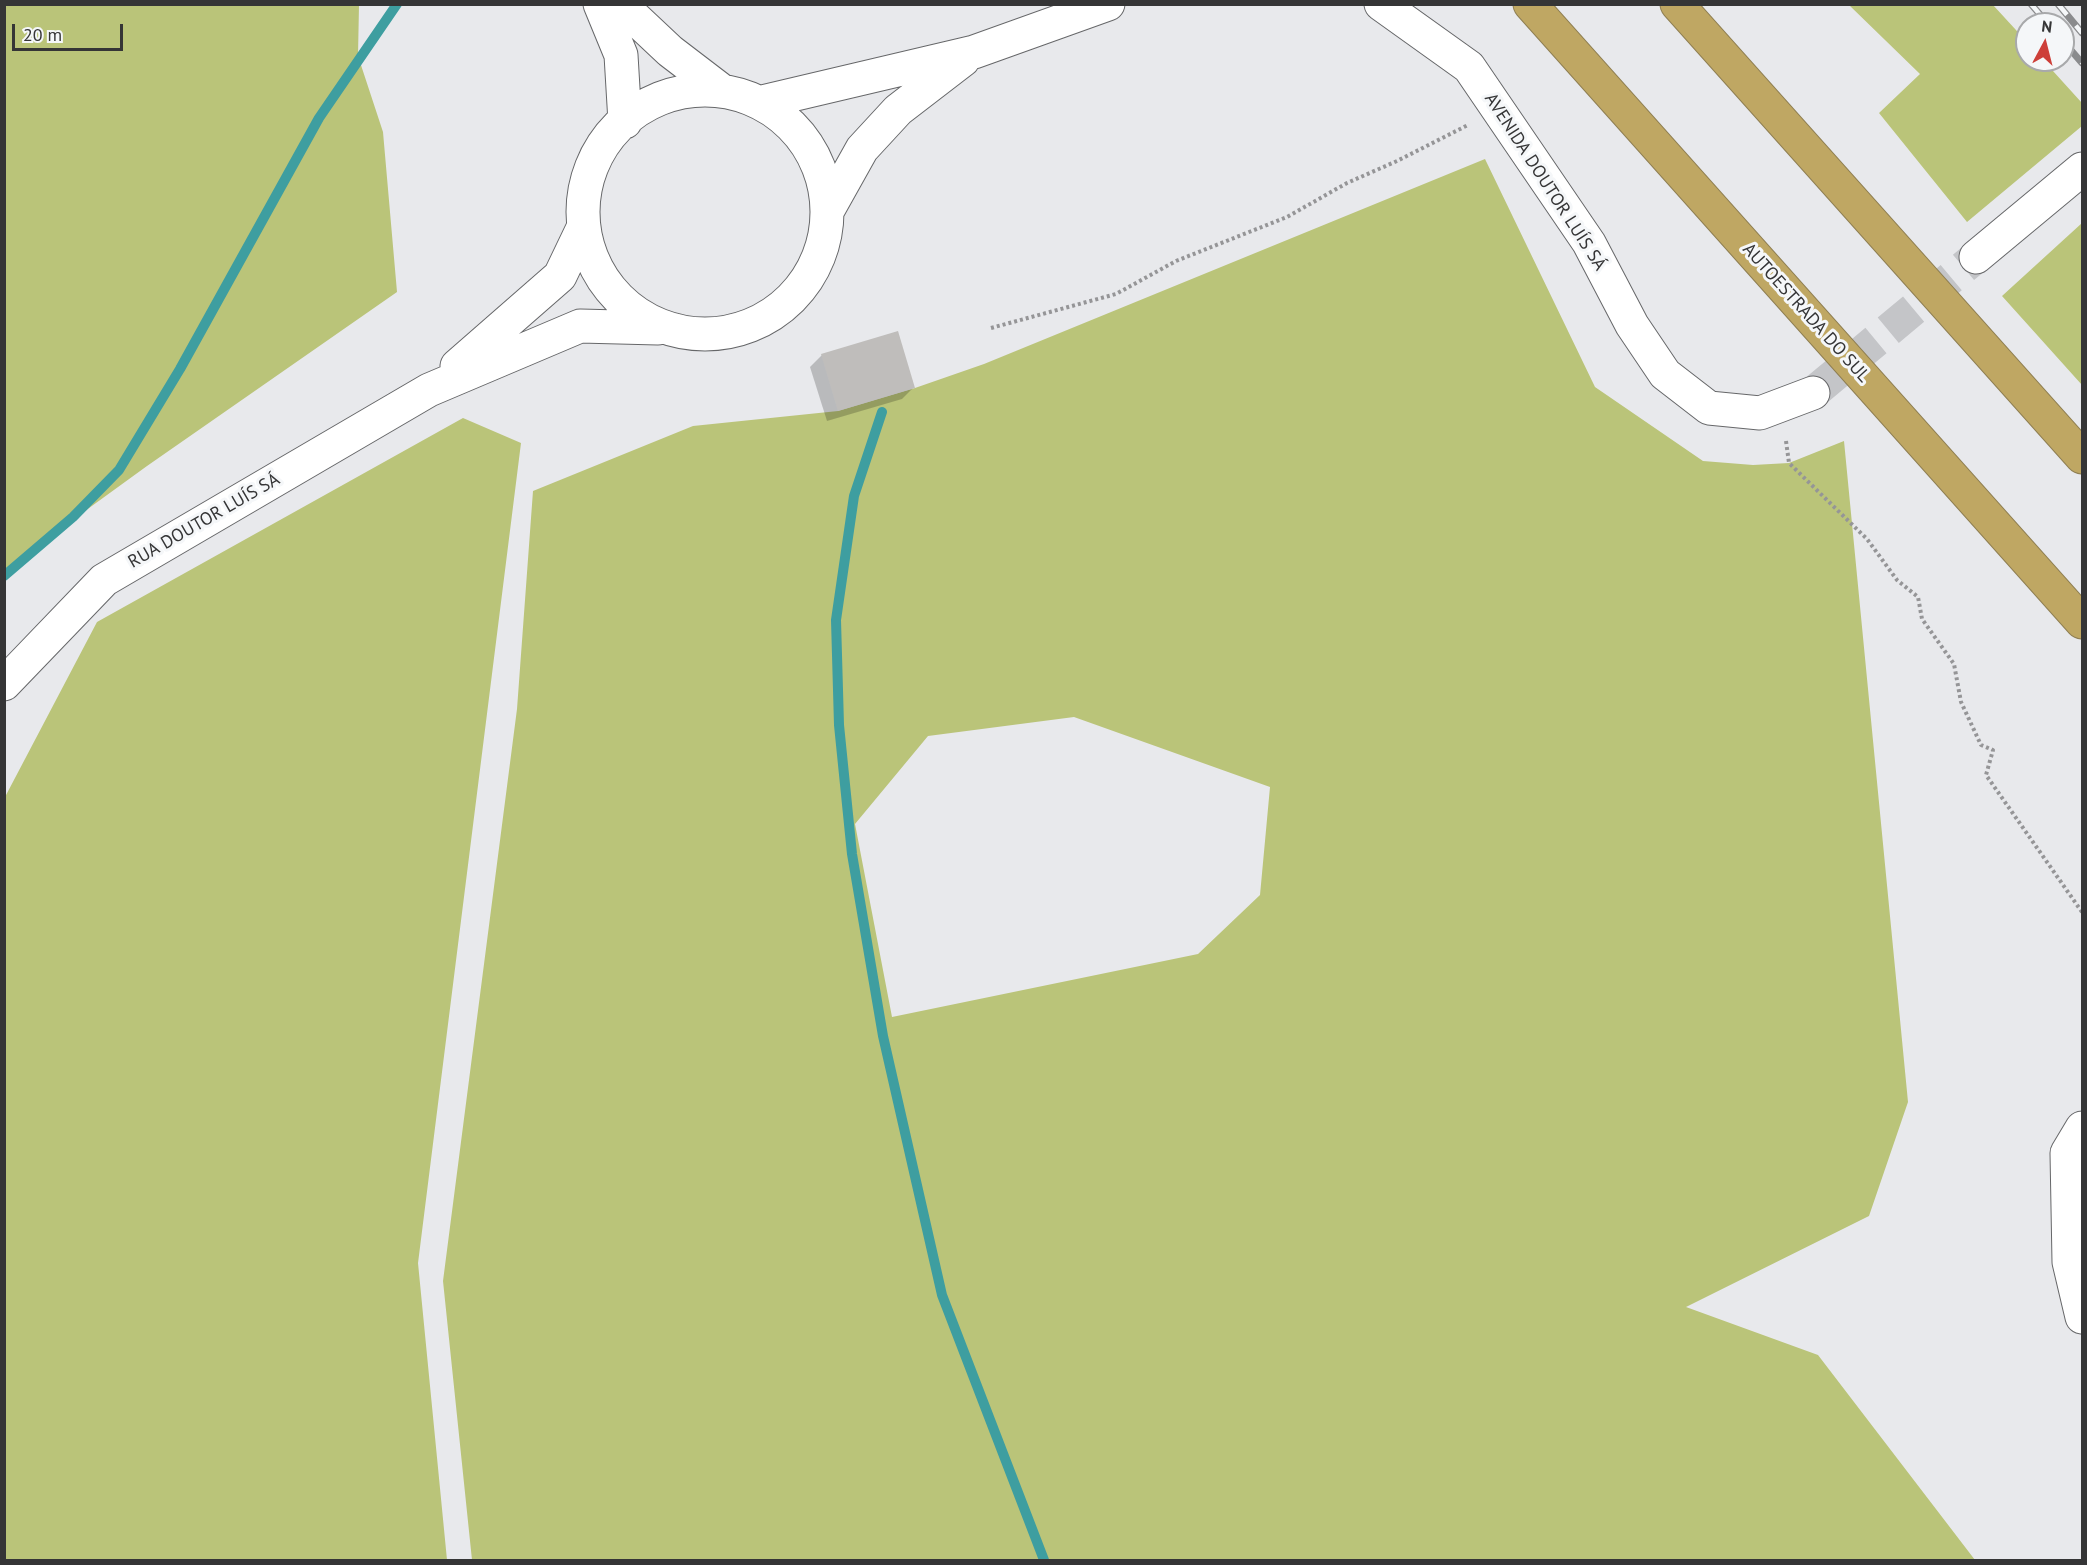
<!DOCTYPE html>
<html>
<head>
<meta charset="utf-8">
<style>
  body { margin:0 }
  #map { position:relative; width:2087px; height:1565px; overflow:hidden; background:#e8e9ec; font-family:"PT Sans",sans-serif }
  canvas { display:block }
  .frame { position:absolute; inset:0; border:6px solid #353536; pointer-events:none }
  .north { position:absolute; left:2015px; top:12px; width:60px; height:60px; box-sizing:border-box; background:#f5f7f9; border:2px solid #a8a9ab; border-radius:50%; rotate:7deg; font-size:16px; font-weight:700; line-height:24px; text-align:center; color:#353536 }
  .north::after { content:''; display:block; margin:auto; width:21px; height:27px; background:#cd3f39; clip-path:polygon(50% 0,100% 100%,50% 72%,0 100%) }
  .scale { position:absolute; left:12px; top:24px; width:111px; height:27px; box-sizing:border-box; border:3px solid #353536; border-top:0; padding-left:8px; font-size:18px; line-height:21px; white-space:nowrap; color:#353536; -webkit-text-stroke:4px #f5f7f9; paint-order:stroke }
</style>
</head>
<body>
<div id="map">
<canvas width="2087" height="1565"></canvas>
<div class="frame"></div>
<div class="north">N</div>
<div class="scale">20 m</div>
</div>
<script>
const c = document.querySelector('canvas').getContext('2d');
c.lineJoin = 'round';
function paint(path, color) {
  c.fillStyle = color;
  c.fill(path, 'evenodd');
}
function poly(rows) {
  const path = new Path2D();
  for (const r of rows) {
    if (r.length === 3) {
      path.moveTo(r[0] + r[2], r[1]);
      path.arc(r[0], r[1], r[2], 0, 2 * Math.PI);
      continue;
    }
    path.moveTo(r[0], r[1]);
    for (let i = 2; i < r.length; i += 2) path.lineTo(r[i], r[i + 1]);
  }
  return path;
}
function strokePath(path, color, width, dash) {
  c.strokeStyle = color;
  c.lineWidth = width;
  c.lineCap = dash ? 'butt' : 'round';
  c.setLineDash(dash || []);
  c.stroke(path);
}
function drawText(font, color, halo, rows, align = 'center') {
  c.font = font + ' "PT Sans",sans-serif';
  c.lineWidth = 6;
  c.setLineDash([]);
  c.textBaseline = 'middle';
  c.strokeStyle = halo;
  c.fillStyle = color;
  for (const [text, x, y, turn = 0] of rows) {
    c.save();
    c.translate(x, y);
    c.rotate((+turn || 0) * Math.PI / 180);
    c.textAlign = isNaN(turn) ? turn : align;
    if (halo) c.strokeText(text, 0, 0);
    c.fillText(text, 0, 0);
    c.restore();
  }
}
const green = poly([
  [5,4,359,5,358,56,383,132,397,292,147,466,5,569],
  [1849,5,1993,5,2027,42,2027,60,2043,60,2082,103,2082,126,1967,222,1879,113,1920,74],
  [1485,159,1595,387,1703,461,1753,465,1789,463,1844,441,1908,1102,1869,1216,1686,1307,1818,1355,1975,1560,472,1560,443,1281,517,709,533,491,693,426,838,411,915,388,984,364],
  [1074,717,1270,787,1260,895,1198,954,892,1017,855,824,928,736],
  [2082,223,2082,385,2002,296],
  [463,418,521,443,418,1263,447,1560,5,1560,5,797,97,622]
]);
const shadow = poly([
  [822,355,913,388,902,399,827,421,810,367]
]);
const stream = poly([
  [882,412,854,496,836,620,839,725,852,854,883,1036,942,1295,1044,1560],
  [4,576,73,517,119,470,180,369,319,118,397,4]
]);
const building = poly([
  [898,331,915,388,838,411,821,354]
]);
const secondaryTunnel = poly([
  [1813,393,1976,257]
]);
const path = poly([
  [991,328,1116,294,1176,261,1287,217,1347,183,1397,161,1468,125],
  [1786,441,1789,463,1867,539,1897,580,1918,597,1922,619,1954,664,1961,702,1981,745,1993,750,1986,775,2082,912]
]);
const street = poly([
  [2082,1128,2067,1153,2069,1262,2082,1317]
]);
const secondary = poly([
  [600,4,621,55,625,122],
  [620,4,670,51,721,90],
  [1381,4,1469,67,1589,243,1632,325,1665,374,1709,408,1760,413,1813,393],
  [705,212,122],
  [762,102,974,52,1108,4],
  [829,208,862,149,898,110,963,60],
  [1976,257,2082,169],
  [457,366,560,276,583,228],
  [4,684,104,580,429,390,580,326,658,328]
]);
const highway = poly([
  [1530,4,2082,622],
  [1677,4,2082,457]
]);
const rail = poly([
  [2031,4,2048,24],
  [2058,4,2082,33],
  [2063,41,2082,63]
]);
const streetNames = [
  ["AVENIDA DOUTOR LUÍS SÁ",1545,182,57],
  ["AUTOESTRADA DO SUL",1806,313,48],
  ["RUA DOUTOR LUÍS SÁ",204,521,-30]
];
paint(green, '#bac479');
paint(shadow, '#0003');
strokePath(stream, '#3e9ea0', 10);
paint(building, '#bfbdbb');
strokePath(secondaryTunnel, '#c4c5c8', 33, [33, 16]);
strokePath(street, '#666769', 35);
strokePath(secondary, '#666769', 35);
strokePath(highway, '#8f7f53', 35);
strokePath(path, '#959597', 4, [3, 3]);
strokePath(street, '#fff', 33);
strokePath(secondary, '#fff', 33);
strokePath(highway, '#bfa763', 33);
strokePath(rail, '#8a8b8d', 7);
strokePath(rail, '#f5f7f9', 4.5, [14]);
drawText('18px', '#353536', '#f5f7f9', streetNames);
</script>
</body>
</html>
